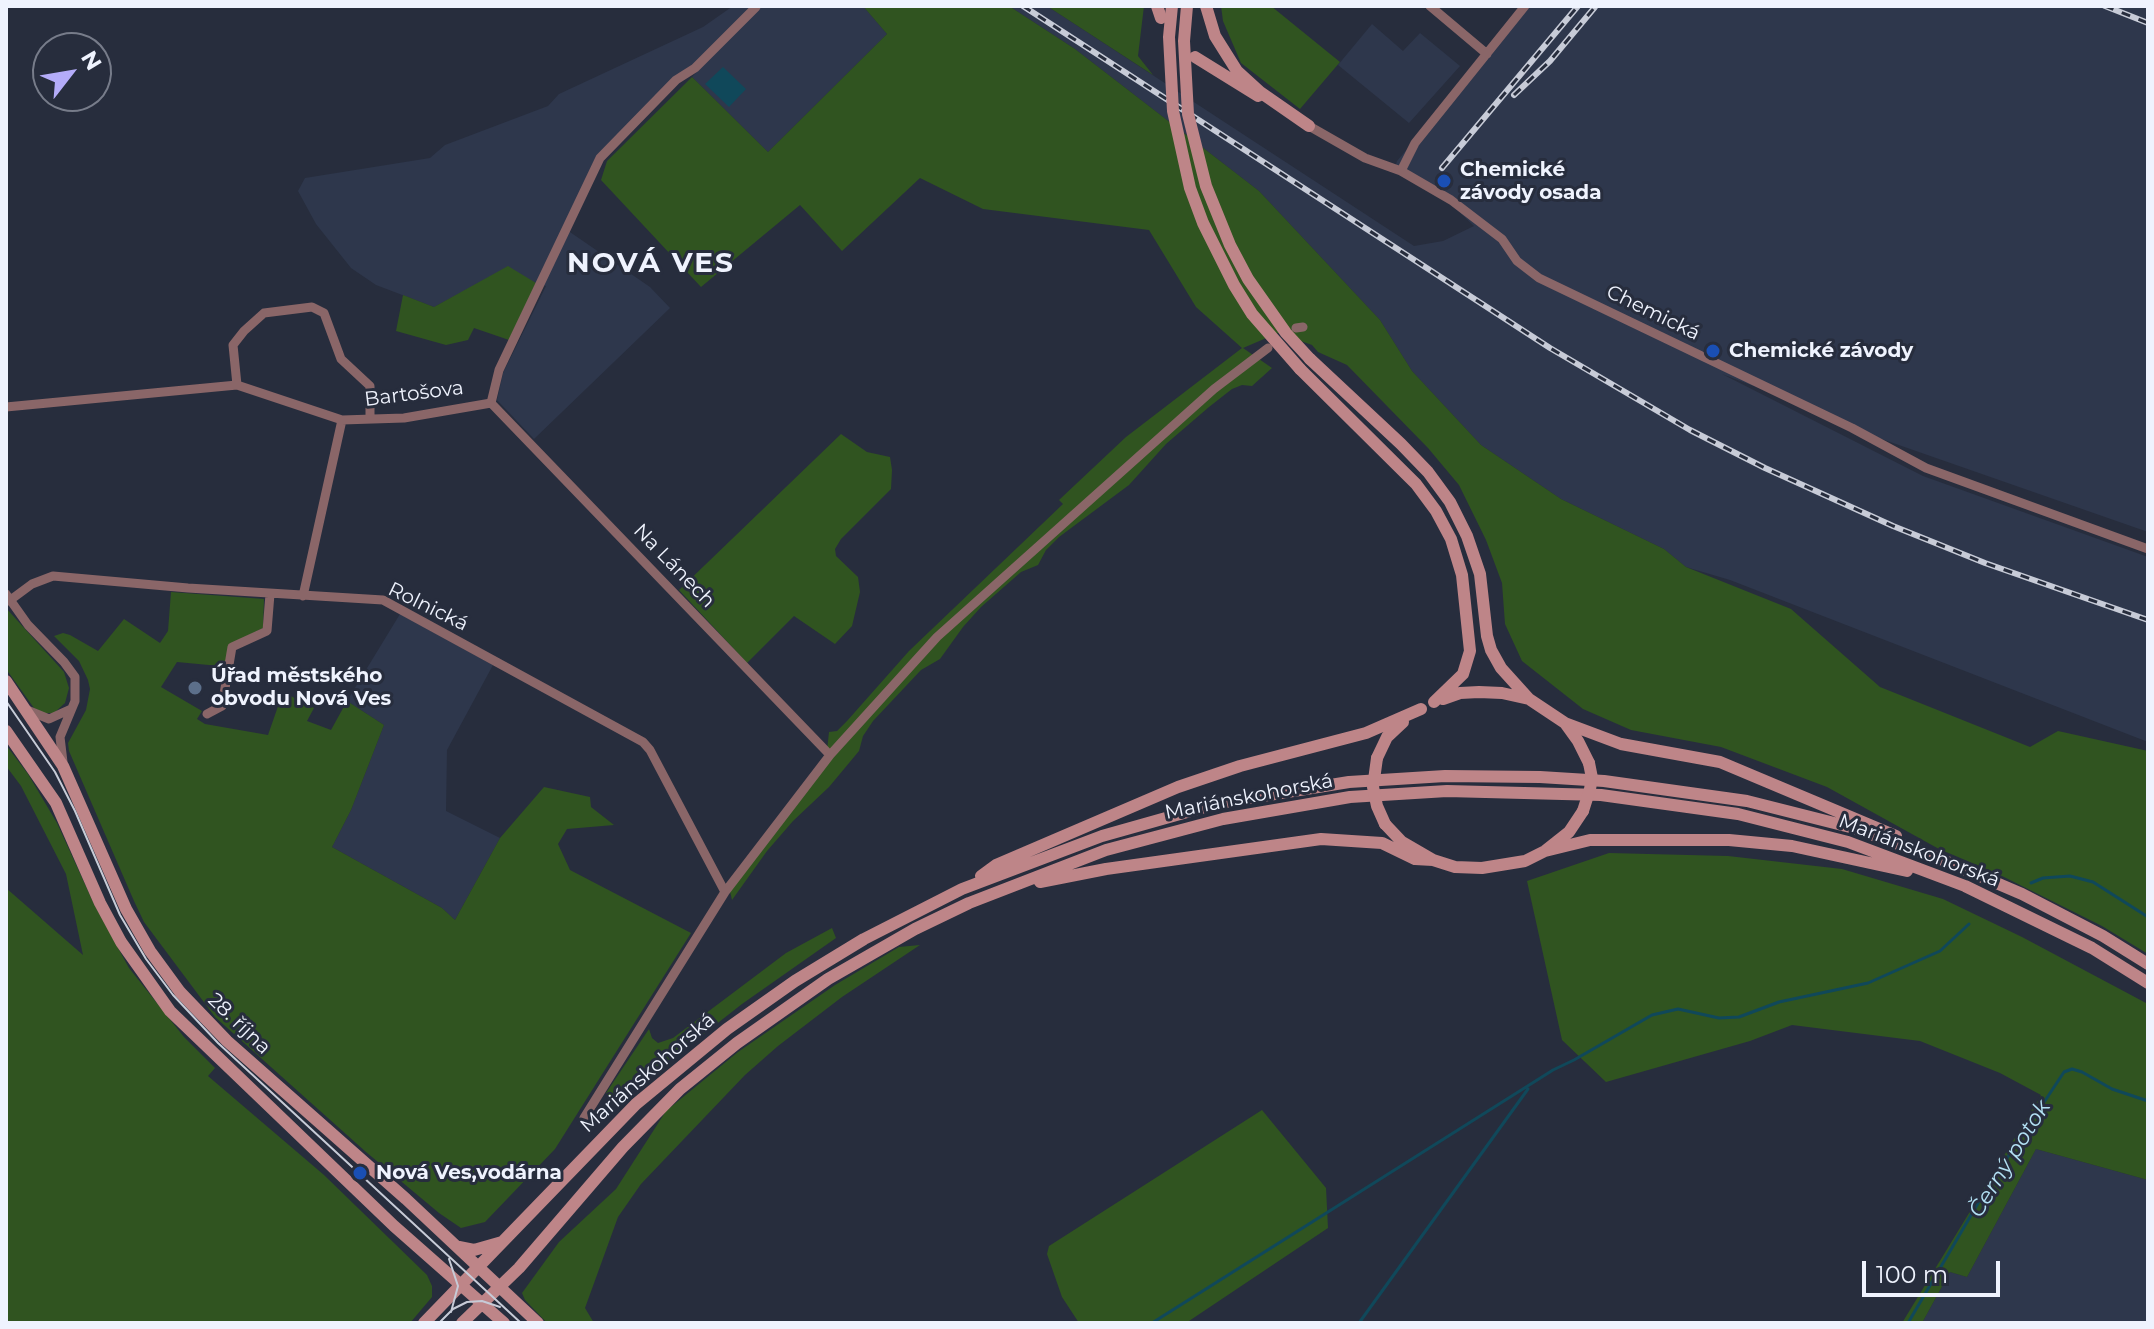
<!DOCTYPE html>
<html>
<head>
<meta charset="utf-8">
<style>
  body { margin:0 }
  #map { position:relative; width:2154px; height:1329px; overflow:hidden; background:#272d3d; font-family:Montserrat,sans-serif }
  canvas { display:block }
  .frame { position:absolute; inset:0; border:8px solid #eff3fe; pointer-events:none }
  .north { position:absolute; left:32px; top:32px; width:80px; height:80px; box-sizing:border-box; background:#272d3d; border:2px solid #777c8a; border-radius:50%; rotate:59deg; font-size:22px; font-weight:700; line-height:32px; text-align:center; color:#eff3fe }
  .north::after { content:''; display:block; margin:auto; width:28px; height:36px; background:#b4acf9; clip-path:polygon(50% 0,100% 100%,50% 72%,0 100%) }
  .scale { position:absolute; left:1862px; top:1261px; width:138px; height:36px; box-sizing:border-box; border:4px solid #eff3fe; border-top:0; padding-left:10px; font-size:24px; line-height:28px; white-space:nowrap; color:#eff3fe; -webkit-text-stroke:6px #272d3d; paint-order:stroke }
</style>
</head>
<body>
<div id="map">
<canvas width="2154" height="1329"></canvas>
<div class="frame"></div>
<div class="north">N</div>
<div class="scale">100 m</div>
</div>
<script>
const c = document.querySelector('canvas').getContext('2d');
c.lineJoin = 'round';
function paint(path, color) {
  c.fillStyle = color;
  c.fill(path, 'evenodd');
}
function poly(rows) {
  const path = new Path2D();
  for (const r of rows) {
    path.moveTo(r[0], r[1]);
    for (let i = 2; i < r.length; i += 2) path.lineTo(r[i], r[i + 1]);
  }
  return path;
}
function strokePath(path, color, width, dash) {
  c.strokeStyle = color;
  c.lineWidth = width;
  c.lineCap = dash ? 'butt' : 'round';
  c.setLineDash(dash || []);
  c.stroke(path);
}
function drawText(font, color, halo, rows, align = 'center') {
  c.font = font + ' Montserrat,sans-serif';
  c.lineWidth = 6;
  c.setLineDash([]);
  c.textBaseline = 'middle';
  c.strokeStyle = halo;
  c.fillStyle = color;
  for (const [text, x, y, turn = 0] of rows) {
    c.save();
    c.translate(x, y);
    c.rotate((+turn || 0) * Math.PI / 180);
    c.textAlign = isNaN(turn) ? turn : align;
    if (halo) c.strokeText(text, 0, 0);
    c.fillText(text, 0, 0);
    c.restore();
  }
}
const built = poly([
  [733,6,863,6,887,34,768,152,692,77,750,15,674,84,602,157,567,230,650,287,670,308,534,439,497,400,503,373,546,286,536,283,468,289,434,307,376,285,351,268,316,224,298,191,305,178,430,158,445,145,548,106,559,94,703,27],
  [1009,6,1047,6,1414,246,1443,241,1474,226,1453,206,1394,171,1397,161,1471,74,1522,6,2148,6,2148,532,1853,429,1793,401,1722,374,1923,476,2148,557,2148,742,1730,580,1686,567,1664,549,1561,499,1481,445,1412,371,1380,320,1259,191,1075,49],
  [1372,24,1403,51,1420,33,1460,66,1409,123,1338,65],
  [400,614,493,665,447,750,446,811,500,838,455,920,442,908,332,847,351,810,384,725,347,701],
  [2036,1149,2148,1180,2148,1323,1922,1323,1950,1272,1967,1277]
]);
const green = poly([
  [863,6,1009,6,1075,49,1259,191,1380,320,1412,371,1481,445,1561,499,1664,549,1686,567,1791,609,1880,687,2030,747,2058,731,2148,751,2148,954,2102,926,1996,873,1939,849,1827,787,1721,747,1631,730,1583,709,1522,661,1505,624,1502,583,1486,540,1459,485,1428,448,1347,365,1318,352,1312,345,1278,333,1243,348,1272,368,1252,386,1242,385,1232,389,1209,407,1166,444,1129,485,1059,537,1046,550,1038,565,1021,572,981,607,963,627,940,659,921,670,873,721,863,736,859,751,829,787,793,821,767,851,732,900,729,887,826,760,829,732,837,731,847,721,909,651,1063,504,1059,500,1126,437,1242,348,1196,307,1149,230,983,209,920,178,842,251,800,205,701,287,601,180,607,161,692,77,768,152,887,34],
  [1047,6,1144,6,1138,56,1153,75],
  [1221,6,1271,6,1340,62,1300,109,1241,63,1223,21],
  [508,266,536,283,509,340,474,328,468,340,446,345,396,331,403,295,434,307],
  [841,434,867,452,890,457,892,470,891,489,841,539,835,549,836,556,858,577,860,592,852,626,835,644,794,616,747,663,679,590],
  [171,592,264,599,263,628,238,641,230,667,177,662,161,687,202,711,197,719,205,724,268,735,283,692,314,708,307,721,331,730,347,701,384,725,351,810,332,847,442,908,455,920,500,838,544,787,590,797,591,807,614,825,567,829,558,844,570,870,691,933,555,1149,485,1222,461,1228,439,1213,366,1152,215,1017,144,922,134,901,69,751,68,743,86,710,90,689,88,680,79,661,54,636,63,633,70,635,98,651,124,619,160,643,168,631],
  [6,608,64,672,69,688,65,703,54,713,43,713,34,708,6,669],
  [6,745,28,774,57,823,94,904,129,968,184,1037,215,1068,208,1076,324,1175,427,1275,432,1286,432,1297,410,1323,6,1323,6,888,83,955,66,874,21,786,6,766],
  [1609,853,1728,856,1842,869,1943,899,2022,937,2146,1003,2148,1180,2036,1149,1967,1277,1950,1272,1922,1323,1902,1323,2041,1095,2000,1073,1920,1041,1792,1025,1750,1041,1606,1082,1562,1040,1527,881],
  [832,928,836,938,742,1004,677,1055,662,1064,650,1068,613,1099,606,1093,649,1029,652,1038,658,1043,673,1038,786,953],
  [920,945,842,997,778,1046,745,1075,641,1184,618,1217,585,1308,594,1323,547,1323,525,1300,522,1293,559,1242,616,1189,666,1111,738,1052,835,985,899,947],
  [1262,1110,1326,1188,1328,1228,1186,1323,1079,1323,1062,1297,1047,1254,1049,1246]
]);
const water = poly([
  [723,67,746,89,729,107,705,84]
]);
const stream = poly([
  [2031,883,2043,878,2070,876,2093,882,2148,917],
  [1152,1323,1553,1070,1574,1060,1652,1015,1678,1009,1719,1018,1739,1017,1779,1002,1868,983,1940,951,1969,924],
  [1359,1323,1528,1089],
  [1908,1323,1984,1193,2064,1072,2072,1069,2082,1072,2112,1089,2148,1101]
]);
const street = poly([
  [1430,6,1487,54],
  [1309,126,1365,158,1401,171,1451,200,1502,239,1517,261,1539,278,1852,428,1926,468,2148,549],
  [1401,171,1415,143,1525,6],
  [1296,328,1303,327],
  [237,385,233,345,244,331,264,313,312,307,324,313,341,359,370,386,370,418],
  [491,403,830,755],
  [6,407,237,385,342,420,404,418,491,403,499,370,600,158,676,80,695,68,756,7],
  [6,594,28,625,64,662,75,677,75,701,60,737,63,762],
  [303,596,342,420],
  [9,601,32,584,53,576,188,588,383,600,643,742,650,750,725,892],
  [27,710,49,719,71,709],
  [207,714,222,706,232,647,267,631,270,594],
  [584,1118,725,892,830,755,937,637,1214,389,1268,348]
]);
const secondary = poly([
  [1157,6,1161,18],
  [1206,6,1215,36,1237,71,1260,92,1309,126],
  [1195,57,1258,96],
  [1310,359,1401,444,1428,472,1450,502,1467,536,1480,574,1487,636,1491,650,1501,668,1529,699],
  [1300,369,1416,484,1436,511,1451,539,1462,575,1470,651,1463,674,1434,702],
  [6,681,63,766,126,909,150,951,180,992,227,1041,406,1199,538,1323],
  [1443,699,1460,693,1479,692,1502,693,1529,699,1565,723,1578,741,1589,763],
  [1565,723,1621,744,1720,762,1896,836],
  [6,731,56,803,100,903,121,942,170,1011,394,1226,504,1323],
  [1377,758,1387,737,1403,722],
  [1385,824,1402,842,1433,860,1455,867,1482,868,1525,861,1545,851,1569,832,1583,811],
  [1545,851,1590,840,1729,840,1792,846,1907,871],
  [981,876,996,865,1178,787,1240,766,1366,733,1421,709],
  [1040,882,1106,869,1321,839,1382,843,1415,859,1433,860],
  [459,1247,474,1250,502,1242],
  [424,1323,636,1104,727,1029,795,981,864,939,962,889,1102,836,1219,803,1349,782,1445,776,1540,777,1604,781,1747,801,1854,828,1938,858,2022,894,2103,936,2148,964],
  [462,1323,519,1268,623,1147,680,1089,737,1043,828,979,915,929,969,903,1106,850,1223,819,1350,797,1447,791,1601,795,1738,814,1848,842,1965,886,2092,948,2148,983]
]);
const tram = poly([
  [6,701,55,772,75,811,120,915,146,959,173,995,218,1043,521,1323],
  [449,1259,458,1286,451,1312],
  [439,1323,453,1309,467,1302,482,1301,500,1307]
]);
const rail = poly([
  [1023,6,1550,348,1690,430,1765,468,1893,526,1985,563,2148,620],
  [2105,6,2148,23],
  [1514,95,1550,61,1595,7],
  [1442,168,1578,6]
]);
const secondaryBridge = poly([
  [1172,6,1169,37,1173,111,1190,188,1203,223,1234,285,1252,314,1300,369],
  [1187,6,1184,41,1188,114,1206,186,1230,245,1248,279,1286,333,1310,359],
  [1377,758,1373,787,1377,806,1385,824],
  [1583,811,1590,789,1592,778,1589,763]
]);
const markers = [
  [1444,181,8,"#1a4fb4"],
  [1713,351,8,"#1a4fb4"],
  [195,688,8,"#5c6f8a"],
  [360,1173,8,"#1a4fb4"]
];
const poiNames = [
  ["Chemické",1460,170],
  ["závody osada",1460,193],
  ["Chemické závody",1729,351],
  ["Úřad městského",211,676],
  ["obvodu Nová Ves",211,699],
  ["Nová Ves,vodárna",376,1173]
];
const streetNames = [
  ["Chemická",1653,313,26],
  ["Bartošova",414,394,-7],
  ["Na Lánech",674,566,46],
  ["Rolnická",428,607,26],
  ["Mariánskohorská",1249,797,-11],
  ["Mariánskohorská",1919,851,21],
  ["28. října",239,1024,44],
  ["Mariánskohorská",648,1073,-41]
];
const waterNames = [
  ["Černý potok",2010,1159,-58]
];
const districtNames = [
  ["NOVÁ VES",651,264]
];
paint(built, '#2e374c');
paint(green, '#305420');
paint(water, '#10485a');
strokePath(stream, '#10485a', 3);
strokePath(street, '#8a6668', 9);
strokePath(secondary, '#be8588', 12);
strokePath(tram, '#c7cbd7', 2);
strokePath(rail, '#c7cbd7', 6);
strokePath(rail, '#272d3d', 3, [9]);
strokePath(secondaryBridge, '#be8588', 12);
for (const [x, y, r, color] of markers) {
  const dot = new Path2D();
  dot.arc(x, y, r, 0, 2 * Math.PI);
  c.fillStyle = color;
  c.fill(dot);
  strokePath(dot, '#272d3d', 3);
}
drawText('bold 20px', '#eff3fe', '#272d3d', poiNames, 'left');
drawText('20px', '#eff3fe', '#272d3d', streetNames);
drawText('italic 22px', '#b3e1f4', '#272d3d', waterNames);
c.letterSpacing = '2px';
drawText('bold 28px', '#eff3fe', '#272d3d', districtNames);
c.letterSpacing = '0px';
</script>
</body>
</html>
